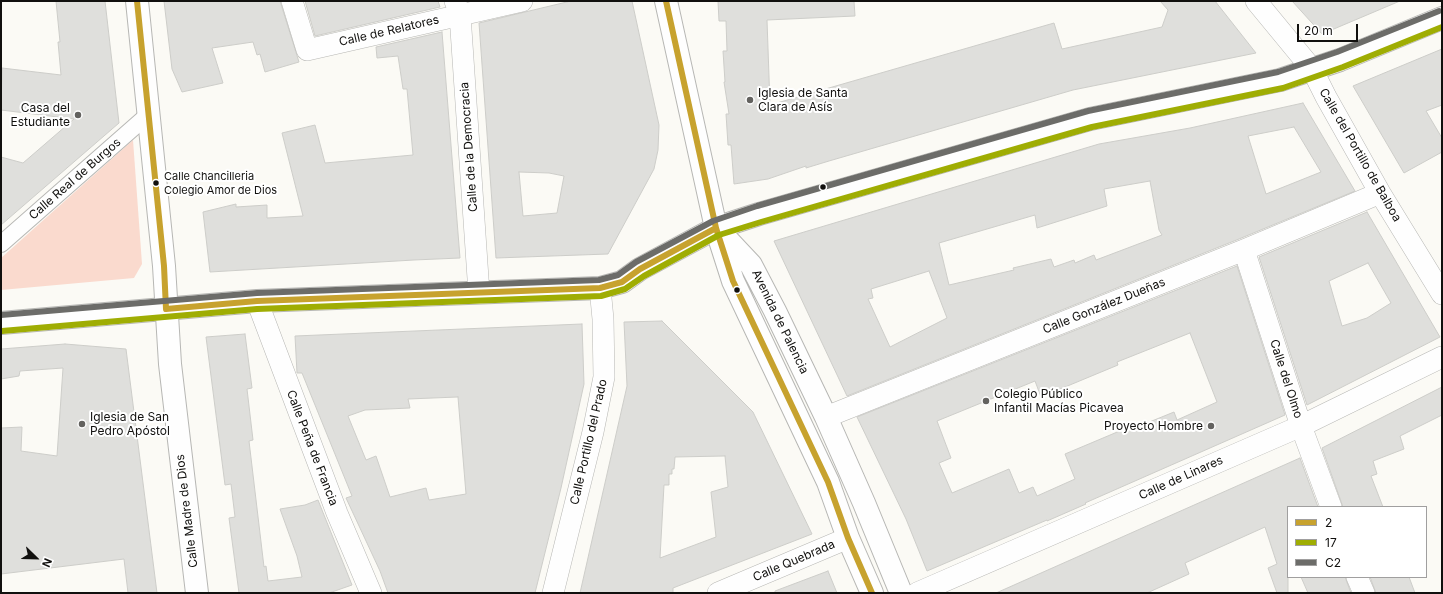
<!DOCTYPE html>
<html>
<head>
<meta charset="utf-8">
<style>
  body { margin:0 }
  #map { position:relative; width:1443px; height:594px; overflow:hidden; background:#fbfaf5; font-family:Inter,sans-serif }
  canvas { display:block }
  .frame { position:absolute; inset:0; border:2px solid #11100e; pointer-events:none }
  .legend { position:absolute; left:1287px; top:506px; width:140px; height:72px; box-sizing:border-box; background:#fff; border:1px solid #a09f9f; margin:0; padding:5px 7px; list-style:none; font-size:12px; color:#11100e }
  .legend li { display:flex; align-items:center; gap:8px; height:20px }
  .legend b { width:20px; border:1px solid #a09f9f }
  .north { position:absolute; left:16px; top:538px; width:40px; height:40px; -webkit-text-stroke:3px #fff; paint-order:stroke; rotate:113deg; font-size:11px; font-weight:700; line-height:16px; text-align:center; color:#11100e }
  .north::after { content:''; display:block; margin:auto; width:14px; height:18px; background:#11100e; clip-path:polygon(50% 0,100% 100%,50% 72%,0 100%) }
  .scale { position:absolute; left:1297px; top:24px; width:61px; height:18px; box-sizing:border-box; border:2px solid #11100e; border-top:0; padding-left:5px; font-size:12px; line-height:14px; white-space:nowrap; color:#11100e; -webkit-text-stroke:3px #fff; paint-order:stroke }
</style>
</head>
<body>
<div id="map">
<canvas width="1443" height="594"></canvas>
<div class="frame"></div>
<ul class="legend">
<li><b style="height:5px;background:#c7a22e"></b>2</li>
<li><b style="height:5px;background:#9fad03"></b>17</li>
<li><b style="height:5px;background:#6c6c69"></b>C2</li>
</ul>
<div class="north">N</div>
<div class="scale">20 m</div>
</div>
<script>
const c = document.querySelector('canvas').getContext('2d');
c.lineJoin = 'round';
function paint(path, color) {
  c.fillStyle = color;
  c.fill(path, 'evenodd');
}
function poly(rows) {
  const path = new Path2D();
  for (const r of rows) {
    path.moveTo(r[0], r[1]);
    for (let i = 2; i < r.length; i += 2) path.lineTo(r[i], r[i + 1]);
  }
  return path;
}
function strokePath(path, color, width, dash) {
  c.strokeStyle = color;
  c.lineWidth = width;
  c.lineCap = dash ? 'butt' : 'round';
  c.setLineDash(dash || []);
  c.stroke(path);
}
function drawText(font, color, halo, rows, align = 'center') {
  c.font = font + ' Inter,sans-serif';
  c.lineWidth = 4;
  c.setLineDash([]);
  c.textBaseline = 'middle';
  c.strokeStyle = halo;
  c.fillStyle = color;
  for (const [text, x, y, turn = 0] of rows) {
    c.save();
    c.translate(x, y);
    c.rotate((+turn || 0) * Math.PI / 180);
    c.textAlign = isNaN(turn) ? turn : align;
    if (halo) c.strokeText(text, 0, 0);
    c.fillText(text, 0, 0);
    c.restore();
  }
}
const green = poly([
  [133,140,142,264,134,278,1,290,1,258]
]);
const building = poly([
  [56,1,105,1,119,123,1,225,1,157,23,163,74,119,1,110,2,68,61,75,58,42,60,42,56,1],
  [164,1,280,1,299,62,265,72,260,54,257,55,253,42,212,48,223,83,182,92,172,69,164,1],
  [305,1,438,1,440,7,315,36,305,1],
  [571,1,632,1,659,125,658,150,654,169,608,254,496,258,479,23,571,1],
  [519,172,549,173,564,176,557,213,523,216,519,172],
  [718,1,854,1,855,16,767,20,770,105,1054,23,1062,49,1162,27,1168,10,1160,1,1215,1,1256,53,1073,90,829,161,806,168,806,166,768,179,734,184,731,145,728,145,726,114,729,114,724,82,725,82,723,51,727,51,726,21,719,21,718,1],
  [1292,1,1400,1,1322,34,1292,1],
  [442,32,460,258,414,260,210,272,203,212,236,204,236,207,267,205,267,218,303,216,282,133,315,125,325,163,413,155,407,89,403,89,398,56,377,58,376,47,442,32],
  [1442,49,1442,105,1426,111,1442,138,1442,152,1404,173,1353,86,1442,49],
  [1303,103,1355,191,1239,239,847,396,774,241,1099,144,1190,128,1303,103],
  [1294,127,1321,172,1266,194,1248,136,1294,127],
  [1150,181,1159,230,1162,235,1096,260,1094,255,1075,263,1074,260,1054,267,1051,259,1013,268,1014,270,949,285,939,243,1035,215,1037,228,1107,206,1104,189,1150,181],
  [929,271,947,318,890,347,868,299,873,298,871,289,929,271],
  [1367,212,1440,337,1307,405,1259,257,1367,212],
  [1368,263,1391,303,1367,318,1342,326,1329,281,1368,263],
  [1237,266,1285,415,1085,503,1086,504,1047,521,1047,520,927,571,906,519,857,417,1237,266],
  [1190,333,1217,402,1177,420,1174,412,1142,425,1141,422,1065,454,1075,479,1037,496,1033,487,1019,493,1009,469,952,493,939,463,951,458,937,421,1035,381,1041,397,1118,365,1117,362,1190,333],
  [662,321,753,412,812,534,673,588,673,593,580,593,627,386,624,322,662,321],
  [725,456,728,487,711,492,716,537,660,558,664,485,669,485,669,474,672,474,672,469,674,469,675,457,725,456],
  [582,324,584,384,561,488,535,593,388,593,380,571,346,498,352,496,302,373,297,373,295,336,582,324],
  [458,397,466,494,429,500,426,488,390,497,376,456,366,460,348,416,365,410,410,408,408,399,458,397],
  [245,334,252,388,247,389,253,440,249,441,264,567,266,566,268,581,302,577,297,556,280,509,305,505,318,500,352,585,329,593,239,593,229,518,235,517,231,484,225,485,206,337,245,334],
  [65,344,126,349,157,593,128,593,124,559,1,574,1,428,22,427,21,451,57,456,63,368,20,371,19,376,1,379,1,349,65,344],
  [1442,387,1442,415,1400,436,1404,449,1373,461,1377,474,1371,476,1383,507,1343,507,1322,448,1442,387],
  [1300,458,1318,507,1288,507,1288,593,1277,593,1268,568,1277,564,1265,527,1185,563,1189,574,1147,593,996,593,1300,458],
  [828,571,837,593,775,593,775,591,828,571],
  [1301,577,1345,577,1351,593,1308,593,1301,577],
  [1370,577,1409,577,1415,593,1376,593,1370,577]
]);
const pedestrian = poly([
  [1,244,149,114]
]);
const minor = poly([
  [292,1,307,50,522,1],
  [455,1,460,15,479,293],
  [1256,1,1312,69,1326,97,1380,193,1442,294],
  [1244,250,1301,426,1331,507],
  [257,301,337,513,371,593],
  [826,417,1244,250,1380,193],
  [1357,577,1364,593],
  [553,593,593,432,604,377,603,319,600,288],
  [718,593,848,538],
  [917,593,1301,426,1442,357]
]);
const tertiary = poly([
  [1,323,257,301,600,288,622,282,640,269,716,228,759,214,1090,119,1280,80,1340,60,1442,18]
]);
const secondary = poly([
  [137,1,164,266,170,364,197,593],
  [666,1,716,228,733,281,828,482,848,538,872,593],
  [720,232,751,265,775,311,826,417,864,503,901,593]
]);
const bus1 = poly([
  [137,1,164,266,166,309,257,301,600,288,622,282,640,269,716,228],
  [666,1,716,228,733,281,828,482,848,538,872,593]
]);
const bus2 = poly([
  [2,331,257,309,601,296,625,289,644,276,719,235,761,222,1092,127,1283,88,1343,67,1442,27]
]);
const bus3 = poly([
  [1,315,257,293,599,280,618,275,636,262,713,221,757,206,1088,111,1278,72,1337,52,1439,11]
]);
const markers = [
  [750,100,4,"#63625f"],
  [78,115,4,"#63625f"],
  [156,183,3.5,"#11100e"],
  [823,187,3.5,"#11100e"],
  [737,290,3.5,"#11100e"],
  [986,401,4,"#63625f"],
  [82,424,4,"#63625f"],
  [1211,426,4,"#63625f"]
];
const busNames = [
  ["Calle Chancilleria",164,177],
  ["Colegio Amor de Dios",164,191]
];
const streetNames = [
  ["Calle de Relatores",389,31,-13],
  ["Calle de la Democracia",469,147,-94],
  ["Calle del Portillo de Balboa",1360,155,60],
  ["Calle Real de Burgos",75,179,-41],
  ["Calle González Dueñas",1104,306,-22],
  ["Avenida de Palencia",780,322,64],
  ["Calle del Olmo",1286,379,72],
  ["Calle Portillo del Prado",589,442,-77],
  ["Calle Peña de Francia",312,448,69],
  ["Calle de Linares",1181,478,-24],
  ["Calle Madre de Dios",187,511,-97],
  ["Calle Quebrada",794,561,-23]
];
const poiNames = [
  ["Iglesia de Santa",758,93],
  ["Clara de Asís",758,107],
  ["Casa del",70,108,"right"],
  ["Estudiante",70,122,"right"],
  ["Colegio Público",994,394],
  ["Infantil Macías Picavea",994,408],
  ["Iglesia de San",90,417],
  ["Pedro Apóstol",90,431],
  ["Proyecto Hombre",1203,426,"right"]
];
paint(green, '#fadace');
paint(building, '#dfdfdc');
strokePath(building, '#cdcdc9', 1);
strokePath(pedestrian, '#b7b7b4', 18);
strokePath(minor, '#b7b7b4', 22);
strokePath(tertiary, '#b7b7b4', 24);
strokePath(secondary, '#b7b7b4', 24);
strokePath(pedestrian, '#fefefe', 16);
strokePath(minor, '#fefefe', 21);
strokePath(tertiary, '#fefefe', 22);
strokePath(secondary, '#fefefe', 22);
strokePath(bus1, '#c7a22e', 6);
strokePath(bus2, '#9fad03', 6);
strokePath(bus3, '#6c6c69', 6);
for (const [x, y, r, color] of markers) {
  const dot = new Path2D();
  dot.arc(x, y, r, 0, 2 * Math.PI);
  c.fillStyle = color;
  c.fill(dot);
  strokePath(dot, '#fff', 1.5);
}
drawText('11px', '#11100e', '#fff', busNames, 'left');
drawText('12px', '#11100e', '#fff', streetNames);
drawText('12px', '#11100e', '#fff', poiNames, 'left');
</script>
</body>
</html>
